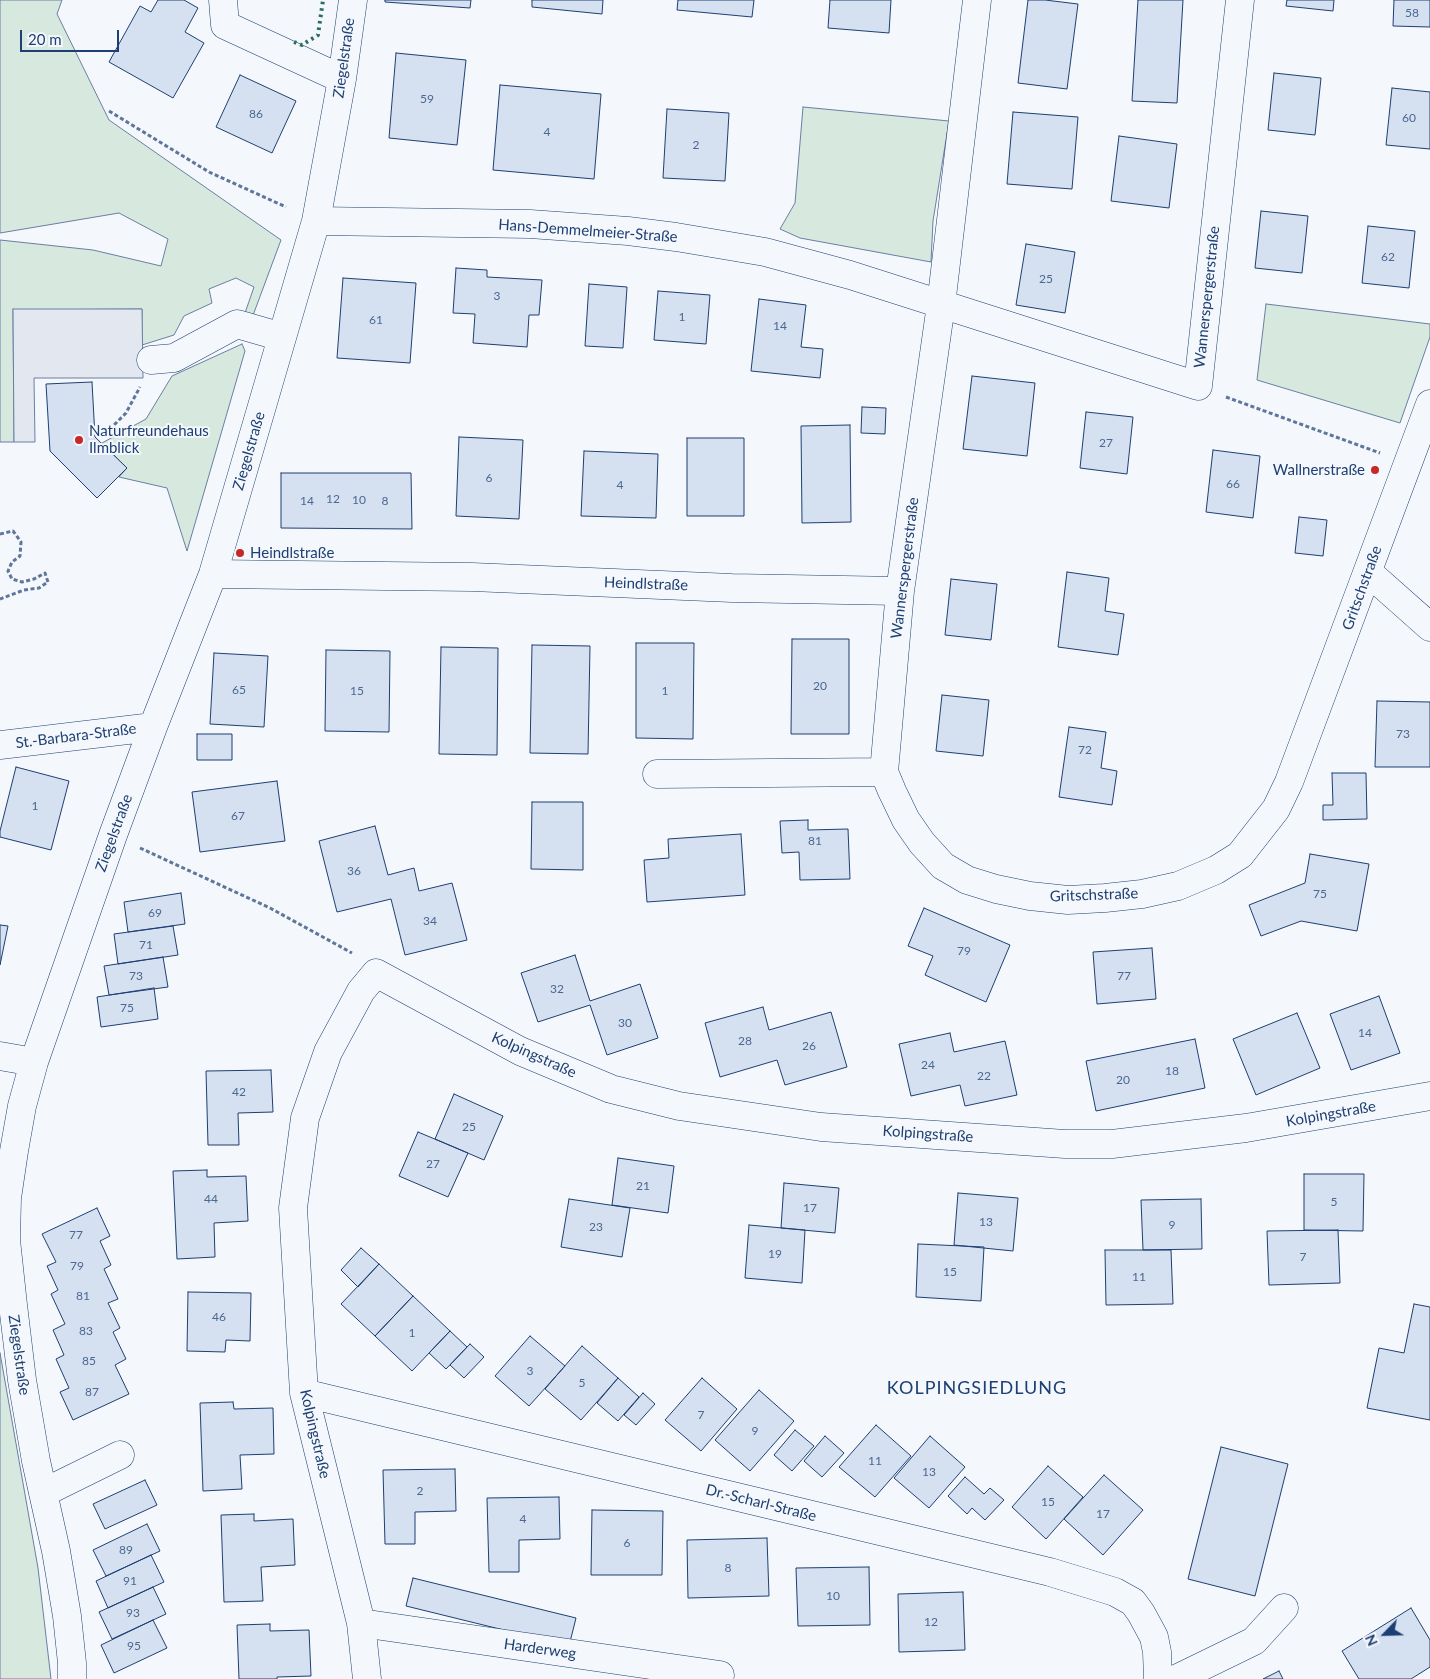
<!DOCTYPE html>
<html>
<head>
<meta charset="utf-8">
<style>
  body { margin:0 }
  #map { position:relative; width:1430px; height:1679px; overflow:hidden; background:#f4f7fb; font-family:Lato,sans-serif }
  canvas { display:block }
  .north { position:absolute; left:1360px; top:1609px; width:50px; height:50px; -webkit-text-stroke:4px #f4f7fb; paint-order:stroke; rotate:246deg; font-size:14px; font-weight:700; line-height:20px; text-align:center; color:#1d3f73 }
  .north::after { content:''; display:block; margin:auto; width:18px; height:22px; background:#1d3f73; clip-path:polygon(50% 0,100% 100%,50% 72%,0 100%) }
  .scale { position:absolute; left:20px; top:30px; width:99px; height:22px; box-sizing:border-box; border:2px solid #1d3f73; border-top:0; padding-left:6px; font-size:15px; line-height:18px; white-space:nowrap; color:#1d3f73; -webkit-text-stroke:4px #f4f7fb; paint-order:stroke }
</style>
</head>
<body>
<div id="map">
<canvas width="1430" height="1679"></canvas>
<div class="north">N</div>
<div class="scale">20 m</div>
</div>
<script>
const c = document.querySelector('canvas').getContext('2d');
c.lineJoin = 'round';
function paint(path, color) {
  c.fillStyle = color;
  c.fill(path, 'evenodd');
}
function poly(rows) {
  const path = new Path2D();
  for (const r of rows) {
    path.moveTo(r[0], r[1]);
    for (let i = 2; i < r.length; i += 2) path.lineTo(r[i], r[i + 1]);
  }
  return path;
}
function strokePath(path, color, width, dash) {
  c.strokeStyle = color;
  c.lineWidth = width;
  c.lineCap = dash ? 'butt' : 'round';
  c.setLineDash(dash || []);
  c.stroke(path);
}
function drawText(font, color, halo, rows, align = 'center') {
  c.font = font + ' Lato,sans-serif';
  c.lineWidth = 4;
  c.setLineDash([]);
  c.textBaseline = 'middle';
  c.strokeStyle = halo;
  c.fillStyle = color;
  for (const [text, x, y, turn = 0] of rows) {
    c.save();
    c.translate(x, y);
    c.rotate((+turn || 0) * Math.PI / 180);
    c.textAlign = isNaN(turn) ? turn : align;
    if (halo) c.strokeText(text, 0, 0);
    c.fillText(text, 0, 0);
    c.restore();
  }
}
const green = poly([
  [0,0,62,0,57,14,109,120,281,240,252,318,245,313,254,287,236,278,209,289,212,303,184,316,174,335,142,345,142,309,13,310,14,442,0,442,0,240,93,250,161,266,168,239,119,213,0,233,0,0],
  [803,107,949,121,933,221,931,262,800,238,780,229,795,203,803,107],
  [1266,304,1430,324,1430,337,1400,423,1257,380,1266,304],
  [242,344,245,351,187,551,167,488,119,477,127,468,102,443,146,419,172,376,242,344],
  [0,1353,38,1568,51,1679,0,1679,0,1353]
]);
const parking = poly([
  [13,309,142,309,143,378,34,378,35,442,14,442,13,309]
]);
const building = poly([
  [158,0,184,0,198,8,185,32,204,43,173,98,109,62,140,6,151,12,158,0],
  [385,0,471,0,470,8,385,2,385,0],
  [532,0,603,0,602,14,532,7,532,0],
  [678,0,754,0,752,17,677,10,678,0],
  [830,0,891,0,889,33,828,28,830,0],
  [1028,0,1045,0,1078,4,1067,89,1018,83,1028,0],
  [1138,0,1183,0,1177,103,1132,101,1138,0],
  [1287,0,1334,0,1333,11,1286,6,1287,0],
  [1394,0,1430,0,1430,27,1393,26,1394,0],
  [396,53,466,60,457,145,389,138,396,53],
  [1274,73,1321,78,1315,135,1268,130,1274,73],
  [240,75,296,101,272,153,216,127,240,75],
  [500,85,601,94,594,179,493,170,500,85],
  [1392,88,1430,92,1430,149,1386,145,1392,88],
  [667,109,729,113,725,181,663,178,667,109],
  [1013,112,1078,117,1072,189,1007,184,1013,112],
  [1119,136,1177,144,1169,208,1111,201,1119,136],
  [1261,211,1308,216,1302,273,1255,268,1261,211],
  [1368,226,1415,231,1409,288,1362,283,1368,226],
  [1026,244,1075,252,1065,313,1016,305,1026,244],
  [456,268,487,270,487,277,542,280,539,315,529,315,527,347,473,343,475,314,453,313,456,268],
  [343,278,416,283,410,363,337,358,343,278],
  [589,284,627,287,623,348,585,346,589,284],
  [658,291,710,295,706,344,654,340,658,291],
  [759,299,806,305,801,347,823,349,820,378,751,371,759,299],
  [972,376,1035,383,1027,456,963,449,972,376],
  [92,382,95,437,127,468,97,498,50,451,46,384,92,382],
  [862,407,886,408,885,434,861,433,862,407],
  [1086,412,1133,417,1127,474,1080,468,1086,412],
  [850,425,851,522,802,523,801,426,850,425],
  [459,437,523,440,519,519,456,516,459,437],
  [687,438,744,438,744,516,687,516,687,438],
  [1213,450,1260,456,1253,518,1206,512,1213,450],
  [584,451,658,454,656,518,581,516,584,451],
  [281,473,411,473,412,529,281,528,281,473],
  [1299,517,1327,520,1323,556,1295,553,1299,517],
  [1067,572,1109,578,1105,611,1124,614,1118,655,1058,647,1067,572],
  [951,579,997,584,991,640,945,635,951,579],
  [792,639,849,639,849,734,791,734,792,639],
  [636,643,694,643,693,739,636,738,636,643],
  [532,645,590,646,588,754,530,753,532,645],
  [441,647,498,648,497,755,439,754,441,647],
  [326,650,390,651,389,732,325,731,326,650],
  [214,653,268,656,264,727,210,724,214,653],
  [942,695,989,700,983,756,936,751,942,695],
  [1377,701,1430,702,1430,767,1375,767,1377,701],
  [1069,727,1106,732,1101,768,1117,771,1112,805,1059,797,1069,727],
  [197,734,232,734,232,760,197,760,197,734],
  [16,767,69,781,51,850,0,837,0,831,16,767],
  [1332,773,1366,773,1367,819,1323,820,1323,805,1333,805,1332,773],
  [277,781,285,841,200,852,192,792,277,781],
  [532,802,583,802,583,870,531,869,532,802],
  [808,820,808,830,848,829,850,879,800,880,799,852,782,853,780,821,808,820],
  [375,826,388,875,414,868,419,891,452,883,467,940,405,955,391,899,337,912,319,841,375,826],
  [741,834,745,895,647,902,644,860,669,858,668,839,741,834],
  [1310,854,1369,864,1357,931,1301,921,1261,936,1249,905,1305,883,1310,854],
  [181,893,185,924,128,932,124,902,181,893],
  [924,908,1010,945,986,1002,925,975,933,956,908,946,924,908],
  [0,925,8,926,0,965,0,925],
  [173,926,178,955,118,964,114,934,173,926],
  [1152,948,1156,999,1097,1004,1093,952,1152,948],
  [575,955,590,1001,640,984,658,1038,607,1055,590,1005,538,1022,521,973,575,955],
  [163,957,168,987,109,995,104,966,163,957],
  [154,988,158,1019,101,1027,97,997,154,988],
  [1379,996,1400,1053,1351,1070,1330,1014,1379,996],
  [763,1007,769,1030,831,1012,847,1067,785,1085,777,1060,720,1077,705,1023,763,1007],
  [1297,1013,1320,1068,1256,1095,1233,1039,1297,1013],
  [950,1033,954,1052,1005,1041,1017,1095,965,1106,960,1085,911,1096,899,1044,950,1033],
  [1195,1039,1205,1088,1096,1111,1086,1061,1195,1039],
  [271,1070,273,1112,238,1113,239,1145,208,1145,206,1071,271,1070],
  [454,1094,503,1116,484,1160,435,1139,454,1094],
  [418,1132,468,1153,448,1197,399,1176,418,1132],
  [618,1158,674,1166,668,1213,612,1205,618,1158],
  [207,1170,207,1177,246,1176,248,1221,214,1223,215,1257,177,1259,173,1171,207,1170],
  [1304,1174,1364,1174,1363,1231,1304,1230,1304,1174],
  [784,1183,839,1188,835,1233,781,1228,784,1183],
  [958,1193,1018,1198,1013,1251,954,1245,958,1193],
  [569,1199,630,1208,622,1257,561,1247,569,1199],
  [1201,1199,1202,1249,1143,1250,1141,1200,1201,1199],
  [97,1208,110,1236,100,1241,111,1265,104,1269,118,1299,108,1303,120,1328,113,1332,126,1359,115,1365,129,1394,73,1420,60,1392,69,1388,56,1359,64,1355,53,1330,65,1324,51,1294,58,1290,47,1266,56,1262,42,1234,97,1208],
  [749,1225,805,1230,802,1283,745,1278,749,1225],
  [1338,1230,1340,1283,1269,1285,1267,1231,1338,1230],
  [918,1244,984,1247,981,1301,916,1297,918,1244],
  [361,1248,379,1264,358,1287,341,1270,361,1248],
  [1105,1250,1171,1250,1173,1304,1106,1305,1105,1250],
  [379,1264,413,1296,375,1336,341,1304,379,1264],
  [188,1292,251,1293,250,1341,226,1340,225,1352,187,1351,188,1292],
  [413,1296,450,1331,412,1371,375,1336,413,1296],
  [1414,1304,1430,1307,1430,1420,1367,1408,1379,1348,1404,1353,1414,1304],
  [450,1331,467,1347,446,1369,429,1353,450,1331],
  [530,1336,565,1366,529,1406,495,1376,530,1336],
  [470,1344,484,1357,464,1378,450,1365,470,1344],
  [582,1346,618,1378,581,1420,545,1389,582,1346],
  [618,1378,639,1397,618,1421,597,1403,618,1378],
  [702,1378,737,1409,701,1451,665,1420,702,1378],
  [759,1390,794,1421,750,1471,715,1440,759,1390],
  [643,1393,655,1404,636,1425,624,1415,643,1393],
  [233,1402,234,1409,273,1408,274,1454,240,1455,242,1489,203,1491,200,1403,233,1402],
  [876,1425,911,1456,875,1497,839,1467,876,1425],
  [795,1430,814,1446,792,1471,774,1455,795,1430],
  [825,1436,844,1453,822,1477,804,1461,825,1436],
  [930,1436,965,1467,929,1508,894,1478,930,1436],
  [1221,1447,1288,1464,1255,1596,1188,1579,1221,1447],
  [1048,1466,1083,1497,1046,1539,1012,1507,1048,1466],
  [455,1469,456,1511,415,1512,415,1544,385,1544,383,1470,455,1469],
  [1104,1475,1143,1510,1103,1555,1064,1519,1104,1475],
  [965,1477,984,1494,990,1488,1004,1500,985,1520,972,1508,967,1514,948,1496,965,1477],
  [145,1480,157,1505,105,1529,93,1504,145,1480],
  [559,1497,560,1539,519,1540,519,1572,489,1572,487,1498,559,1497],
  [592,1510,663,1511,662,1575,591,1575,592,1510],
  [254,1514,254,1521,293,1519,295,1565,261,1567,263,1601,224,1602,221,1515,254,1514],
  [147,1524,160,1551,106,1576,93,1550,147,1524],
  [767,1538,769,1596,688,1598,687,1540,767,1538],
  [151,1555,164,1582,108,1608,96,1581,151,1555],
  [869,1567,870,1625,798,1626,796,1568,869,1567],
  [413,1578,576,1618,569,1646,406,1606,413,1578],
  [153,1587,166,1614,112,1639,99,1612,153,1587],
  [963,1592,965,1650,899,1652,898,1594,963,1592],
  [1411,1608,1430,1640,1430,1667,1411,1679,1359,1679,1342,1651,1411,1608],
  [153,1620,167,1648,114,1673,101,1645,153,1620],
  [270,1624,270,1631,309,1630,311,1676,277,1677,277,1679,239,1679,237,1625,270,1624],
  [1279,1671,1283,1679,1263,1679,1279,1671]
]);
const path = poly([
  [109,111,209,172,286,207],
  [1226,397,1380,453],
  [105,434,126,413,140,387],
  [0,534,13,531,21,542,20,556,12,562,8,571,12,579,22,582,34,579,45,573,48,582,39,588,24,590,0,599],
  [140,848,270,908,352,953]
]);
const minor = poly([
  [223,0,225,25,342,79],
  [977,0,941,305,900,591,884,772,892,791,906,820,922,843,943,866,967,880,996,889,1030,896,1068,900,1105,898,1142,894,1178,886,1216,870,1240,855,1276,809,1289,782,1430,404],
  [316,221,530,224,628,231,676,237,765,252,850,275,1198,386,1240,0],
  [151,360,174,358,237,324,282,337],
  [1368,572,1430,627],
  [213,574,472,577,732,588,900,591],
  [0,745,153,727],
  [657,774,884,772],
  [0,1056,34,1062],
  [304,1393,1050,1572,1115,1592,1133,1602,1141,1613,1154,1637,1157,1652,1158,1679],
  [43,1493,120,1455],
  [361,1623,720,1675],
  [72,1679,72,1663,67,1616,56,1551,36,1461,22,1380,13,1305,6,1240,7,1198,14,1151,22,1106,34,1062,113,835,153,727,213,574,316,221,342,79,353,0],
  [367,1679,361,1623,304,1393,293,1208,305,1118,328,1052,361,991,376,973,520,1051,611,1089,679,1106,821,1127,1065,1144,1112,1144,1246,1128,1430,1096],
  [1176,1679,1254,1641,1284,1608]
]);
const hedge = poly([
  [294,42,302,45,318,35,323,0]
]);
const markers = [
  [79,440,5,"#c62828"],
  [1375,470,5,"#c62828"],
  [240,553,5,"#c62828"]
];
const numberNames = [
  ["58",1412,13],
  ["59",427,99],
  ["86",256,114],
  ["60",1409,118],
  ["4",547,132],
  ["2",696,145],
  ["62",1388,257],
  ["25",1046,279],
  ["3",497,296],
  ["1",682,317],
  ["61",376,320],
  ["14",780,326],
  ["27",1106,443],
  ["6",489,478],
  ["66",1233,484],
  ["4",620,485],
  ["12",333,499],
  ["10",359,500],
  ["14",307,501],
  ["8",385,501],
  ["20",820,686],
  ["65",239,690],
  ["15",357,691],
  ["1",665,691],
  ["73",1403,734],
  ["72",1085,750],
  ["1",35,806],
  ["67",238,816],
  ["81",815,841],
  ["36",354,871],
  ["75",1320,894],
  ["69",155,913],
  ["34",430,921],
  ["71",146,945],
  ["79",964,951],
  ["73",136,976],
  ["77",1124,976],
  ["32",557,989],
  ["75",127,1008],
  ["30",625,1023],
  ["14",1365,1033],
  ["28",745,1041],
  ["26",809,1046],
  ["24",928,1065],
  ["18",1172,1071],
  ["22",984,1076],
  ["20",1123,1080],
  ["42",239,1092],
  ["25",469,1127],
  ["27",433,1164],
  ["21",643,1186],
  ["44",211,1199],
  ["5",1334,1202],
  ["17",810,1208],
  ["13",986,1222],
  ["9",1172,1225],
  ["23",596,1227],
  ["77",76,1235],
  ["19",775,1254],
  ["7",1303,1257],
  ["79",77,1266],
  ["15",950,1272],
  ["11",1139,1277],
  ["81",83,1296],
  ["46",219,1317],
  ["83",86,1331],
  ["1",412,1333],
  ["85",89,1361],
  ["3",530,1371],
  ["5",582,1383],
  ["87",92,1392],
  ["7",701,1415],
  ["9",755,1431],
  ["11",875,1461],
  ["13",929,1472],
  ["2",420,1491],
  ["15",1048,1502],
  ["17",1103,1514],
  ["4",523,1519],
  ["6",627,1543],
  ["89",126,1550],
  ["8",728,1568],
  ["91",130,1581],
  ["10",833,1596],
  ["93",133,1613],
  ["12",931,1622],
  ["95",134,1646]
];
const streetNames = [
  ["Ziegelstraße",344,58,-82],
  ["Hans-Demmelmeier-Straße",588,231,4],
  ["Wannerspergerstraße",1207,297,-84],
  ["Ziegelstraße",249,451,-74],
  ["Wannerspergerstraße",905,568,-83],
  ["Heindlstraße",646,584,2],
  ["Gritschstraße",1362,588,-70],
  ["St.-Barbara-Straße",76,736,-7],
  ["Ziegelstraße",114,833,-70],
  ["Gritschstraße",1094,895,-2],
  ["Kolpingstraße",534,1055,24],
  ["Kolpingstraße",1331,1114,-10],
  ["Kolpingstraße",928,1134,4],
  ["Ziegelstraße",19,1355,82],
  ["Kolpingstraße",315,1434,77],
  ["Dr.-Scharl-Straße",761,1503,14],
  ["Harderweg",540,1649,8]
];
const poiNames = [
  ["Naturfreundehaus",89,431],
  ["Ilmblick",89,448],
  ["Wallnerstraße",1365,470,"right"],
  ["Heindlstraße",250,553]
];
const quarterNames = [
  ["KOLPINGSIEDLUNG",977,1388]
];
paint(green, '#d7e8df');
strokePath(green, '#687fa3', 1);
paint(parking, '#e3e8f0');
strokePath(parking, '#687fa3', 1);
paint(building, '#d5e0f0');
strokePath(building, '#1d3f73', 1);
strokePath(minor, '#1d3f73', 29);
strokePath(path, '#5e769c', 3, [4, 2.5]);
strokePath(minor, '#f4f7fb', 28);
strokePath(hedge, '#2c6c60', 4, [2.5, 4]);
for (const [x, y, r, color] of markers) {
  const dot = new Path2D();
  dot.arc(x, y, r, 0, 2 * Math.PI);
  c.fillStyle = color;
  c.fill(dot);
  strokePath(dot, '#f4f7fb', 2);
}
drawText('12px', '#4b6792', null, numberNames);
drawText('15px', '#1d3f73', '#f4f7fb', streetNames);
drawText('15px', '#1d3f73', '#f4f7fb', poiNames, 'left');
c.letterSpacing = '1px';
drawText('18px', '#1d3f73', '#f4f7fb', quarterNames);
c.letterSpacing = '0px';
</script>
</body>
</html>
